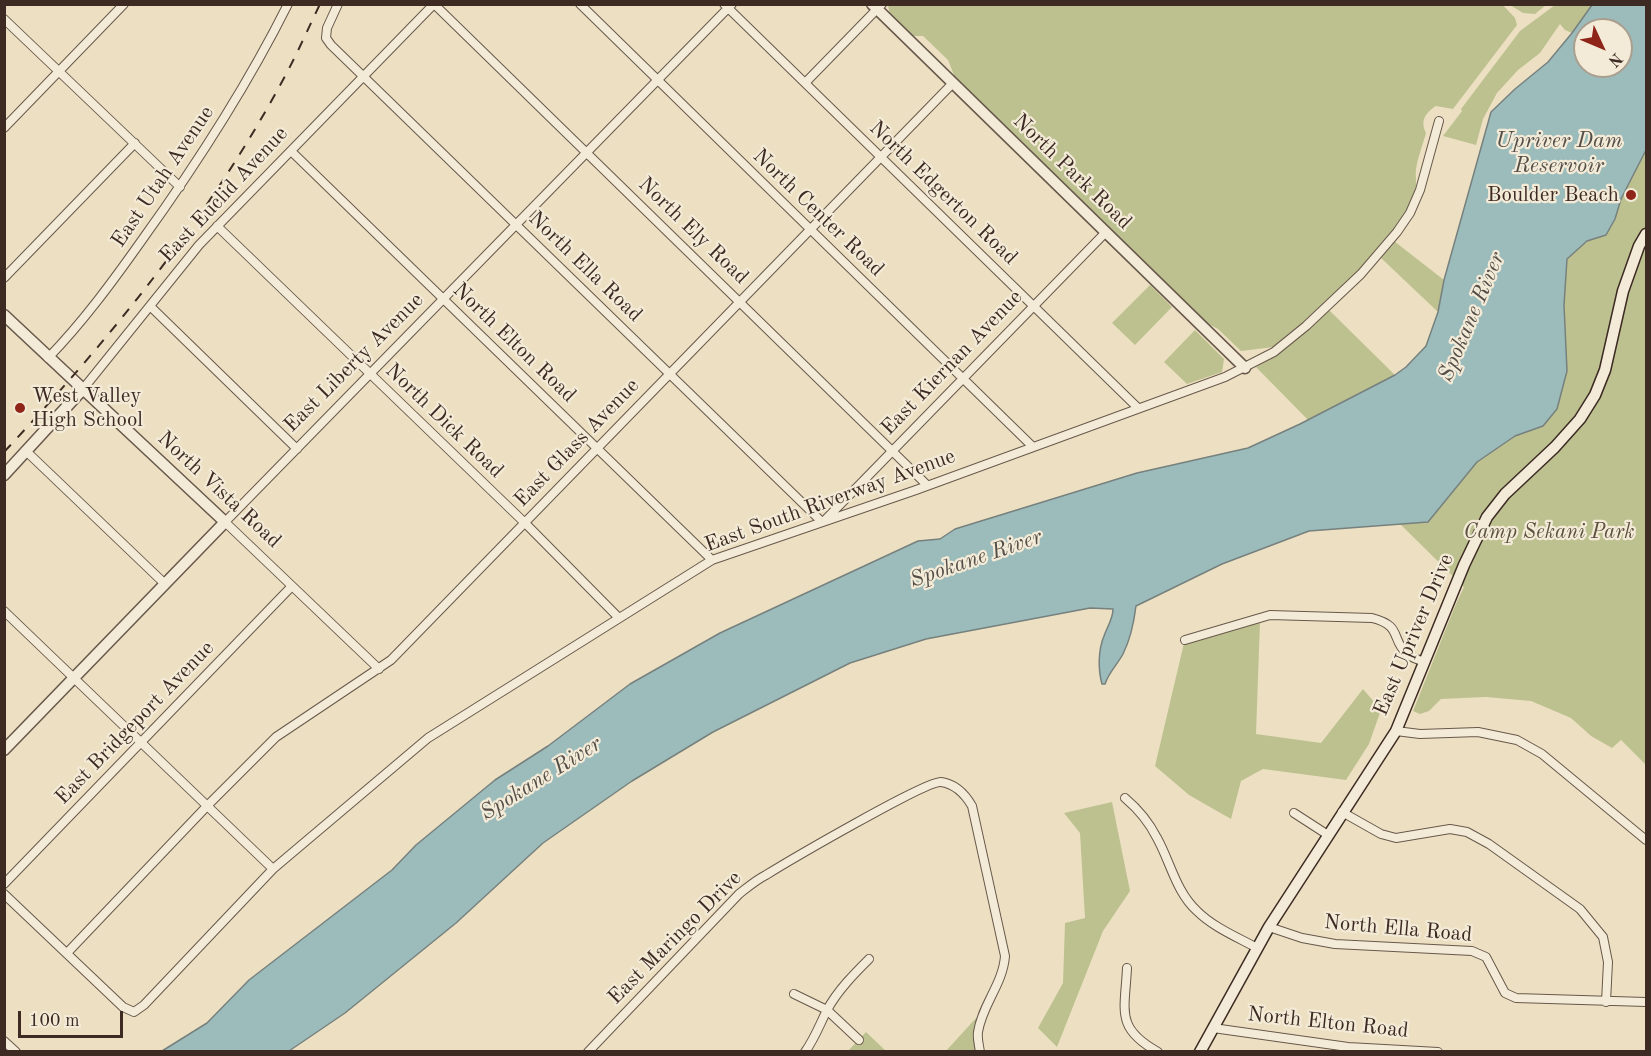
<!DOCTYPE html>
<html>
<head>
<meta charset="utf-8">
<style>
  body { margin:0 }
  #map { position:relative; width:1651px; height:1056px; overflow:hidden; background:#ede0c2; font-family:"Old Standard TT",serif }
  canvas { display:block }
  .frame { position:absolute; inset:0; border:6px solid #3c2a23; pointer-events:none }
  .north { position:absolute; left:1573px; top:18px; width:60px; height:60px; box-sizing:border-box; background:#f3ebd7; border:2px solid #aa9e8f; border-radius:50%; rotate:134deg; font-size:16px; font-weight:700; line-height:24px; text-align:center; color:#3c2a23 }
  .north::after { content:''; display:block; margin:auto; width:21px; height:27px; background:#8f2418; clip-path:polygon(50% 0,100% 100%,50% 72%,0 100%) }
  .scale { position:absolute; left:18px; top:1011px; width:105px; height:27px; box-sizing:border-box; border:3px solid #3c2a23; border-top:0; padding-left:8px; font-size:18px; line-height:21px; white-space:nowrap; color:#3c2a23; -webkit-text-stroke:4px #f3ebd7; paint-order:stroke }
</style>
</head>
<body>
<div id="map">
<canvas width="1651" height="1056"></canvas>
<div class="frame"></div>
<div class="north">N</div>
<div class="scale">100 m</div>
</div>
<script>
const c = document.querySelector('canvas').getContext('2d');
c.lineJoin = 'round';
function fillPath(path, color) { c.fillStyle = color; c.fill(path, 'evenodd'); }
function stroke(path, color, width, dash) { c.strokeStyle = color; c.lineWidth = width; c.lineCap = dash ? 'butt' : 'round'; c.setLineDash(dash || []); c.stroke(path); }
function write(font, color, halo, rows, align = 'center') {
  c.font = font + ' "Old Standard TT",serif'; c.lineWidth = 4.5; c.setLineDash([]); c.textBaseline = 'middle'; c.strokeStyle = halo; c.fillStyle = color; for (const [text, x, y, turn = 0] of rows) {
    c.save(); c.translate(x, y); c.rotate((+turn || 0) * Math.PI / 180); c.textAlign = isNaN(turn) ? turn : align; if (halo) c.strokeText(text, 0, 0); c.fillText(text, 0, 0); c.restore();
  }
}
fillPath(new Path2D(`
  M1502,4L1515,18L1517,25L1453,109L1436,106C1425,113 1420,121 1426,133C1423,144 1418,157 1416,169C1415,178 1418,186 1414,196C1396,246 1325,305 1285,339L1274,347L1241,351L1218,329L1201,320L956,80L948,60L923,36H913L890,16L888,5Z
  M1510,5H1546L1535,14L1523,13Z
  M1555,5H1592L1572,33L1565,30L1560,24L1540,53L1518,70L1497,93L1483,119L1476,145L1443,136L1462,111L1461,109L1520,31Z
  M1646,150V765L1621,740L1612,748L1591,736L1571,718L1531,701L1486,697L1441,699L1429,711L1420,714L1413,711L1455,606L1464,587L1400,524L1428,522L1477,462L1515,436L1543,426L1564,305L1567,258L1615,219L1621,199Z
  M1394,241L1444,280L1438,312L1381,258Z
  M1150,285L1172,307L1135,345L1112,323Z
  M1329,310L1395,375L1308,420L1256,367L1278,354Z
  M1195,330L1224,359L1222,372L1187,384L1164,362Z
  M1260,622L1256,734L1321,743L1363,689L1381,710L1369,744L1346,780L1263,769L1241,781L1231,819L1189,795L1155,766L1184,643Z
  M1112,802L1130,891L1103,931L1057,1047L1038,1028L1063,983L1065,923L1085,918L1080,833L1064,813Z
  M977,1017L973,1036L977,1051L945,1052Z
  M866,1032L886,1051L847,1052Z`), '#bdc190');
const water = new Path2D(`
  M1592,5H1646V150L1621,199L1615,219L1606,235L1587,241L1567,259L1564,305L1567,371L1557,409L1543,426L1515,436L1477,462L1428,522L1309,531L1222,564L1136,606C1134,622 1130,640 1123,654C1117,665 1109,672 1105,684H1102C1098,670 1098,650 1104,636C1107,627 1113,619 1113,609L1090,608L926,639L850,663L713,732L632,781L543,843L456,923L345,1013L289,1051H162L207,1023L249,980L392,870L416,845L495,780L548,746L630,684L720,633L918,541L940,539L955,529L1137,473L1248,448L1300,424L1395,375L1406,367L1426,346L1438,312L1444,280L1491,112L1515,89L1548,62L1572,33ZM1585,30H1621V66H1585Z`);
fillPath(water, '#9cbbbb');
stroke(water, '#76817e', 1.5);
const minor = new Path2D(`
  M338,4L327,28L326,38L331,45L821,521
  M434,4L927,485
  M580,4L1032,446
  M724,4L1138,408
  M4,19L180,187
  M805,83L882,4
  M4,128L124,4
  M291,151L712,560
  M217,226L525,523L619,618
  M4,278L135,143
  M151,307L297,449
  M48,358C83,322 113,281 142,240C196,165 246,88 288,4
  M83,389L199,245L434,4
  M26,451L165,584
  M826,519L1106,232
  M4,611L273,869
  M1185,640L1270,615L1372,618C1403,626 1390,638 1407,654C1412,658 1419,660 1425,662
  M379,669L225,522L732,4
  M1396,731L1420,734L1478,732L1517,740L1542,754L1646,840
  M1125,798C1138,809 1149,822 1157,838C1170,861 1176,892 1197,911C1213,927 1237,937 1257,948
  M1342,812L1381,834L1396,838L1450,829L1467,832L1489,844L1580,909L1603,937L1608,962L1606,1002
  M1294,813L1328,835
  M4,884L292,586
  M4,894L123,1007L134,1012L144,1005L273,869L428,738L712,560L916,490L1225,377L1274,352L1306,326L1361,274L1397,232L1410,213L1420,190L1439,121
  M1269,927L1302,938L1335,944L1472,951L1486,957L1505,993L1516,998L1646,1002
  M67,953L208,805L276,737L391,660L953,83
  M1127,968C1125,1011 1115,1028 1158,1052
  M794,994L827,1010L859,1040
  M1213,1028L1348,1047L1438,1052
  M4,1041L16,1052
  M588,1052L739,894C748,887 756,880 766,875C787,862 927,780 941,782C956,784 965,794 972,806L1005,956C1003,984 982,1005 978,1032C977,1038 979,1045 980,1052
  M805,1052C815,1038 820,1024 827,1010C838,990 854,974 869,959`);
const tertiary = new Path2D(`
  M872,4L1245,368
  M4,315L225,522L4,750
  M4,475L83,389`);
const secondary = new Path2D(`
  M1200,1052L1269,927L1396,731L1464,565L1487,517L1505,494L1555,447L1580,419L1595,395L1605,370L1623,291L1639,246L1646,234`);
stroke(minor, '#68584b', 10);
stroke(tertiary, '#68584b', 13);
stroke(secondary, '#3c2a23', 13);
stroke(minor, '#f3ebd7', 8);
stroke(tertiary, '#f3ebd7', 10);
stroke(secondary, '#f3ebd7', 10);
stroke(new Path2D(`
  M4,452C111,338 210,216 284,78C297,54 308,29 320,4`), '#3c2a23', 2, [10, 10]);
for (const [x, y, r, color] of [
  [1631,195,6,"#8f2418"],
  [20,408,6,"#8f2418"]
]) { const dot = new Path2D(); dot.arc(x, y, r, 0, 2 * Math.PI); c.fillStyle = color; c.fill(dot); stroke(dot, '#f3ebd7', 2); }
write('21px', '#3c2a23', '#f3ebd7', [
  ["North Park Road",1072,172,44],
  ["East Utah Avenue",163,177,-56],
  ["North Edgerton Road",943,193,44],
  ["East Euclid Avenue",224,195,-47],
  ["North Center Road",818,213,44],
  ["North Ely Road",693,231,44],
  ["North Ella Road",585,267,44],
  ["North Elton Road",514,343,44],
  ["East Liberty Avenue",354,363,-45],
  ["East Kiernan Avenue",952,363,-46],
  ["North Dick Road",444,421,44],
  ["East Glass Avenue",577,443,-46],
  ["North Vista Road",219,490,43],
  ["East South Riverway Avenue",830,501,-20],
  ["East Upriver Drive",1414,635,-67],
  ["East Bridgeport Avenue",135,723,-46],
  ["North Ella Road",1398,929,5],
  ["East Maringo Drive",675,938,-45],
  ["North Elton Road",1328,1023,6]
]);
write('21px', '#3c2a23', '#f3ebd7', [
  ["Boulder Beach",1619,195],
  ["West Valley",32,396,"left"],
  ["High School",32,420,"left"]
], 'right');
write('italic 21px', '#5c503e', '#f3ebd7', [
  ["Camp Sekani Park",1549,532]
]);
write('italic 22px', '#544e49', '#f3ebd7', [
  ["Upriver Dam",1559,141],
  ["Reservoir",1559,166],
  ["Spokane River",1472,317,-67],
  ["Spokane River",976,559,-19],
  ["Spokane River",541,779,-32]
]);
</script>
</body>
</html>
